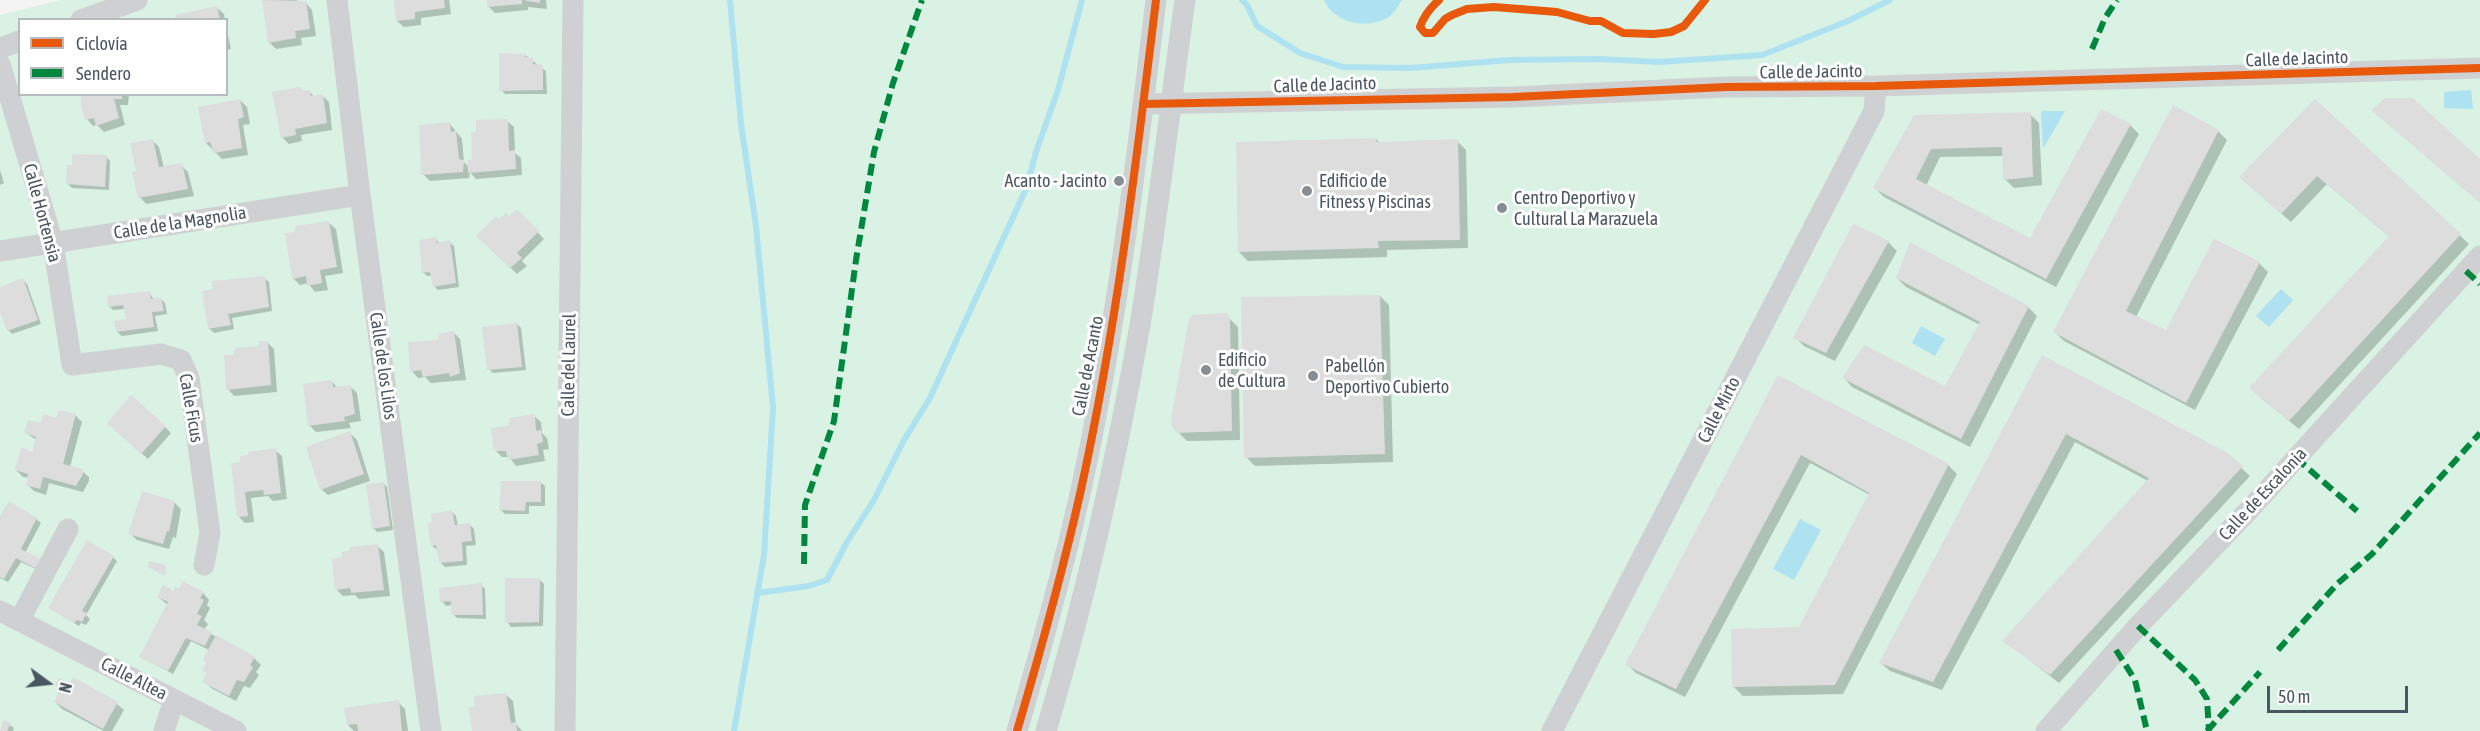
<!DOCTYPE html>
<html>
<head>
<meta charset="utf-8">
<style>
  body { margin:0 }
  #map { position:relative; width:2480px; height:731px; overflow:hidden; background:#f4f4f4; font-family:"Asap Condensed",sans-serif }
  canvas { display:block }
  .legend { position:absolute; left:18px; top:18px; width:210px; height:78px; box-sizing:border-box; background:#fff; border:2px solid #b7bbc0; margin:0; padding:8px 10px; list-style:none; font-size:18px; color:#4a5661 }
  .legend li { display:flex; align-items:center; gap:12px; height:30px }
  .legend b { width:30px; border:2px solid #b7bbc0 }
  .north { position:absolute; left:18px; top:653px; width:60px; height:60px; -webkit-text-stroke:4px #fff; paint-order:stroke; rotate:105deg; font-size:16px; font-weight:700; line-height:24px; text-align:center; color:#4a5661 }
  .north::after { content:''; display:block; margin:auto; width:21px; height:27px; background:#4a5661; clip-path:polygon(50% 0,100% 100%,50% 72%,0 100%) }
  .scale { position:absolute; left:2267px; top:686px; width:141px; height:27px; box-sizing:border-box; border:3px solid #4a5661; border-top:0; padding-left:8px; font-size:18px; line-height:21px; white-space:nowrap; color:#4a5661; -webkit-text-stroke:4px #fff; paint-order:stroke }
</style>
</head>
<body>
<div id="map">
<canvas width="2480" height="731"></canvas>
<ul class="legend">
<li><b style="height:8px;background:#e8590c"></b>Ciclovía</li>
<li><b style="height:8px;background:#00873e"></b>Sendero</li>
</ul>
<div class="north">N</div>
<div class="scale">50 m</div>
</div>
<script>
const c = document.querySelector('canvas').getContext('2d');
c.lineJoin = 'round';
function fillPath(path, color) { c.fillStyle = color; c.fill(path, 'evenodd'); }
function stroke(path, color, width, dash) { c.strokeStyle = color; c.lineWidth = width; c.lineCap = dash ? 'butt' : 'round'; c.setLineDash(dash || []); c.stroke(path); }
function write(font, color, halo, rows, align = 'center') {
  c.font = font + ' "Asap Condensed",sans-serif'; c.lineWidth = 6; c.setLineDash([]); c.textBaseline = 'middle'; c.strokeStyle = halo; c.fillStyle = color; for (const [text, x, y, turn = 0] of rows) {
    c.save(); c.translate(x, y); c.rotate((+turn || 0) * Math.PI / 180); c.textAlign = isNaN(turn) ? turn : align; if (halo) c.strokeText(text, 0, 0); c.fillText(text, 0, 0); c.restore();
  }
}
fillPath(new Path2D(`
  M61,0H2480V731H0V15ZM20,20H226V94H20Z`), '#d9f2e3');
fillPath(new Path2D(`
  M1324,0H1402C1398,6 1393,15 1387,18C1365,30 1333,22 1324,0Z
  M2471,90L2473,109L2444,108V92Z
  M2041,111H2065L2043,149Z
  M2281,289L2293,300L2269,327L2256,316Z
  M1921,326L1945,339L1935,356L1912,343Z
  M1800,519L1821,530L1794,580L1773,569Z`), '#aee2f0');
fillPath(new Path2D(`
  M264,0H297L300,3H306L312,10L316,36L301,38L302,45L276,49L269,42Z
  M396,0H449L451,14L421,18V25L404,27L397,21Z
  M489,0H546L547,9L528,7V10L495,13L488,6Z
  M217,8L224,14L225,20H177Z
  M226,27L231,49L226,50Z
  M525,55L546,71L547,94H505L501,90Z
  M300,89L303,92L309,91L314,97L322,95L329,102L332,130L301,135L302,141L289,144L282,137Z
  M74,94H129L128,105H120L125,125L104,132L97,125L93,126L87,119L83,97Z
  M240,100L247,107L250,124L243,125L248,155L222,159L206,143Z
  M2315,101L2469,244L2299,429L2260,397L2390,237L2327,184L2291,222L2250,186Z
  M2102,111L2130,125L2139,134L2056,287L1884,197L1875,188L1915,117L2030,114L2039,123L2042,185L2014,188L2005,179L2004,156L1940,157L1926,186L2031,240Z
  M507,121L514,127L515,153L521,158L522,175L476,179L470,172L469,178L430,181L423,174L450,124L462,139L464,162L469,167Z
  M2218,131L2227,140L2136,317L2167,332L2259,263L2268,272L2195,410L2064,341L2055,332Z
  M1376,139L1380,143L1457,141L1466,150L1468,248L1387,250V257L1248,261L1239,252Z
  M152,140L159,147L164,168L181,165L188,172L194,196L146,204L140,197L138,172Z
  M106,157L110,161L109,190L72,188L67,183Z
  M0,170L4,183L0,185Z
  M517,211L544,239L522,261L527,266L517,274L478,236L499,221L509,219Z
  M329,223L336,229L343,273L325,276L328,290L315,292L308,283L300,285L293,278Z
  M436,239L440,244L449,242L454,246L459,287L438,290L434,286L432,276H427L423,272Z
  M1888,242L1897,251L1835,361L1804,346L1795,337Z
  M264,278L269,282L272,311L232,318L234,329L214,333L210,329L204,292Z
  M1897,278L2028,307L2037,316L1970,447L1852,387L1844,378L1946,388L1980,325L1906,287Z
  M23,280L27,284L41,324L12,334L8,330L0,307V288Z
  M149,292L154,300L161,299L165,303L167,314L155,316L158,331L122,336L117,332L128,321L125,309L113,310L109,306Z
  M1380,296L1389,305L1393,462L1255,466L1246,457Z
  M1226,315L1238,327L1240,440L1187,441L1173,427Z
  M517,324L521,328L526,370L493,373L489,369Z
  M454,333L460,339L466,380L431,383L425,377L418,378L412,371L440,341Z
  M268,343L274,349L277,392L234,396L228,389L235,356L260,348Z
  M2043,357L2225,453L2250,476L2059,683L2005,641L2148,481L2075,442L1942,690L1890,671L1881,663Z
  M1779,377L1948,465L1957,474L1843,694L1743,696L1734,687L1800,629L1870,495L1810,463L1685,697L1636,673L1627,664Z
  M332,382L338,388L350,386L357,393L361,421L349,423L351,428L316,432L310,426Z
  M75,415L82,422L70,467L82,471L89,477V481L83,492L49,483L46,495L34,491L27,484L29,478L23,477L16,470L33,454L37,440L26,433L42,425Z
  M534,416L541,422L542,433L547,438L549,449L543,450L545,461L516,466L509,457H502L495,450L511,427Z
  M165,427L171,433L148,459L115,429Z
  M350,433L357,440L370,481L328,495L321,489Z
  M275,450L282,456L287,499L273,501L268,496L251,498L254,522L245,523L239,517L242,463Z
  M540,482L545,486V506H529V514H505L501,510Z
  M383,483L387,487L393,530L377,532L373,528Z
  M174,502L181,509L176,538L173,537L169,549L137,540L130,533Z
  M452,512L456,516L458,526L470,525L474,529L476,545L466,546L467,565L445,567L441,563L438,550L433,547L430,524Z
  M0,519H36L41,523L25,553L40,561V571L21,562L8,582L0,578Z
  M377,546L384,552L390,596L359,599L355,595L343,596L337,590Z
  M113,557L117,561L86,615L90,619L86,625L81,623L79,626L50,608Z
  M540,580L544,584L543,626L511,627L507,622Z
  M481,585L485,589L486,619L457,618L453,614V605L446,606L442,601Z
  M175,593H203L209,600L207,605L210,608L204,620L208,624L204,630L254,658L261,665L256,672L259,675L250,688L244,686L236,701L211,688L204,681L208,674L209,650L191,641L173,674L141,657L168,605L158,597Z
  M69,686L117,704L124,710L112,731H104L62,709L55,702Z
  M506,695L513,701L516,724L522,731H473Z
  M398,702L405,709L408,731H354L348,725Z
  M4,721L14,728L13,731H0Z`), '#0003');
stroke(new Path2D(`
  M730,0L741,124L756,226L773,408L764,555L734,731
  M1242,0L1247,5L1257,26L1300,53L1343,67L1410,68L1510,60L1599,59L1660,62L1762,55L1848,21L1890,0
  M757,593L809,586L827,580L847,542L874,500L904,440L930,398L1026,189L1036,152L1058,90L1082,0`), '#aee2f0', 6);
fillPath(new Path2D(`
  M262,0L306,1L310,29L295,31L296,38L268,43Z
  M394,0H444L445,8L415,12V19L396,21Z
  M487,0H522V4L487,7Z
  M526,0H540V3L526,1Z
  M217,6L220,20H176L175,15Z
  M499,53L526,54L525,57L533,58V64L543,65V90L499,91Z
  M300,87L301,91L309,90L311,96L323,94L327,123L295,129L296,135L281,138L272,92Z
  M81,94H122V99H114L119,118L96,126L94,118L85,120L81,107Z
  M2385,98H2413L2480,159V203L2371,110Z
  M240,99L244,117L238,119L242,148L214,153L210,142L205,143L198,107Z
  M2315,99L2461,234L2289,421L2249,388L2389,236L2317,176L2281,214L2239,177Z
  M2173,105L2219,130L2126,311L2166,330L2214,239L2260,262L2186,403L2053,332Z
  M2101,109L2131,124L2046,279L1873,188L1914,115L2031,112L2033,177L2003,180L2002,147L1931,149L1916,179L2030,238Z
  M508,119L509,151L515,150L516,169L468,173L467,160H472L471,133L476,131V120Z
  M450,122L451,132L456,131L459,159L464,160L463,172L421,175L419,125Z
  M1377,138L1376,142L1458,139L1460,240L1378,241L1379,248L1238,252L1236,142Z
  M153,139L159,167L182,163L188,189L138,198L132,172L136,171L130,143Z
  M72,154L107,155L105,187L66,184L67,165H72Z
  M517,209L539,231L517,253L522,258L510,268L476,236L496,216L499,219L506,213L509,216Z
  M329,221L337,267L320,270L322,283L307,286L306,276L292,279L285,233L295,232V226Z
  M1853,224L1889,241L1826,353L1793,338Z
  M436,237L437,243L450,240L456,283L433,287L430,272L422,273L419,240Z
  M1910,242L2029,306L1961,439L1842,378L1864,345L1945,386L1980,322L1896,278Z
  M265,276L269,307L228,314L231,325L208,329L202,291L213,289L211,281Z
  M23,278L38,320L7,331L0,312V287Z
  M150,291L151,299L161,297L164,311L152,312L154,327L116,332L114,321L126,319L123,305L108,307L107,296Z
  M1380,295L1385,454L1244,458L1241,297Z
  M1227,313L1230,320L1232,431L1177,433L1172,427L1171,419L1189,319L1192,315Z
  M517,323L522,367L487,370L482,327Z
  M454,331L460,373L450,377L449,373L423,377L421,370L410,372L408,342L438,340V334Z
  M259,341H268L271,385L226,390L224,355H233L235,348L259,346Z
  M2042,355L2226,452L2243,466L2050,675L2002,641L2149,478L2066,434L1933,682L1879,663Z
  M1778,375L1949,464L1835,685L1732,687L1731,629L1799,627L1869,493L1801,455L1676,689L1625,665Z
  M332,380L333,387L351,385L355,414L344,417L345,421L308,426L303,384Z
  M131,395L166,426L141,454L107,423Z
  M59,410L76,414L63,464L83,469V474L76,486L43,477L40,489L26,485L28,474L15,470L21,447L32,452L36,437L24,433L28,420L41,423L43,414L56,418Z
  M535,414L536,431L541,430L543,442L537,444L539,455L508,460L506,451H494L491,428L509,426V418Z
  M350,431L364,474L320,490L306,447Z
  M276,448L281,493L264,495L263,490L245,492L248,516L237,517L231,463L240,462V456L248,455V452Z
  M501,481H541V502H526L525,511L499,510Z
  M384,482L390,526L372,529L366,484Z
  M142,491L175,501L169,532L167,531L163,544L128,534Z
  M9,501L37,518L21,549L41,559L35,568L16,558L4,579L0,577V516Z
  M452,510L455,525L470,523L472,541L462,542L463,561L439,563L436,545L431,547L428,523L432,522L431,514Z
  M87,540L114,556L82,611L87,613L82,622L77,620L74,623L48,608Z
  M378,544L384,590L351,593L350,588L335,590L332,559L342,557V552L350,550V547Z
  M149,561L166,565L165,576L148,567Z
  M505,578H540L539,622L505,623Z
  M183,581L204,592L200,598L204,600L197,614L202,616L197,625L212,632L205,646L186,638L168,671L139,657L168,602L157,597L163,585L174,591L175,586L179,589Z
  M482,583L483,615H451V601L440,602L439,588Z
  M216,635L255,657L250,665L253,667L244,682L237,680L229,696L202,682L207,673L202,670L206,662L203,659Z
  M73,677L118,702L103,729L54,702L60,689L55,685L59,678L69,684Z
  M506,693L511,723L516,722L517,731H472L469,708L475,706L474,696Z
  M399,700L402,731H358L357,724L347,725L344,708Z
  M3,719L11,723L7,731H0Z`), '#ddddde');
stroke(new Path2D(`
  M337,0L360,195L431,731
  M81,20L137,0
  M0,48L20,41
  M0,64L53,243L72,365L161,354L181,360L189,378L210,533L204,565
  M1143,104L1513,97L1726,87L1876,86L2480,68
  M0,251L360,195
  M0,611L236,731
  M19,621L68,529
  M164,731L174,700
  M565,731L573,0
  M1017,731C1040,653 1062,574 1080,494C1116,331 1136,165 1156,0
  M1046,731C1086,596 1117,458 1141,319C1158,214 1170,106 1185,0
  M1552,731L1874,111L1876,86
  M2046,731L2138,626L2249,510L2480,256`), '#ced0d2', 21);
stroke(new Path2D(`
  M2092,49L2105,18L2117,0
  M2466,271L2480,284
  M2296,458L2357,511
  M804,564L805,505L834,421L856,260L874,152L893,83L922,0
  M2138,626L2195,680L2207,699L2209,731
  M2116,650L2135,680L2147,731
  M2278,650L2338,583L2372,554L2480,433
  M2207,731L2260,672`), '#00873e', 6, [12, 6]);
stroke(new Path2D(`
  M1439,0C1430,8 1424,15 1420,27L1425,33H1433L1445,19L1452,15L1467,9L1494,7L1557,12L1590,21H1601L1623,33L1654,34L1671,32L1684,26L1705,0
  M1143,104L1513,97L1726,87L1876,86L2480,68
  M1017,731C1040,653 1062,574 1080,494C1116,331 1136,165 1156,0`), '#e8590c', 8);
for (const [x, y, r, color] of [
  [1119,181,6,"#868d94"],
  [1307,191,6,"#868d94"],
  [1502,208,6,"#868d94"],
  [1206,370,6,"#868d94"],
  [1313,376,6,"#868d94"]
]) { const dot = new Path2D(); dot.arc(x, y, r, 0, 2 * Math.PI); c.fillStyle = color; c.fill(dot); stroke(dot, '#fff', 2); }
write('18px', '#4a5661', '#fff', [
  ["Calle de Jacinto",2297,59,-2],
  ["Calle de Jacinto",1811,72,-1],
  ["Calle de Jacinto",1325,85,-2],
  ["Calle Hortensia",42,213,75],
  ["Calle de la Magnolia",180,223,-9],
  ["Calle del Laurel",569,365,-89],
  ["Calle de los Lilos",383,366,82],
  ["Calle de Acanto",1088,366,-79],
  ["Calle Ficus",191,408,80],
  ["Calle Mirto",1719,410,-63],
  ["Calle de Escalonia",2263,494,-47],
  ["Calle Altea",134,679,27]
]);
write('18px', '#4a5661', '#fff', [
  ["Acanto - Jacinto",1107,181,"right"],
  ["Edificio de",1319,181],
  ["Fitness y Piscinas",1319,202],
  ["Centro Deportivo y",1514,198],
  ["Cultural La Marazuela",1514,219],
  ["Edificio",1218,360],
  ["de Cultura",1218,381],
  ["Pabellón",1325,366],
  ["Deportivo Cubierto",1325,387]
], 'left');
</script>
</body>
</html>
